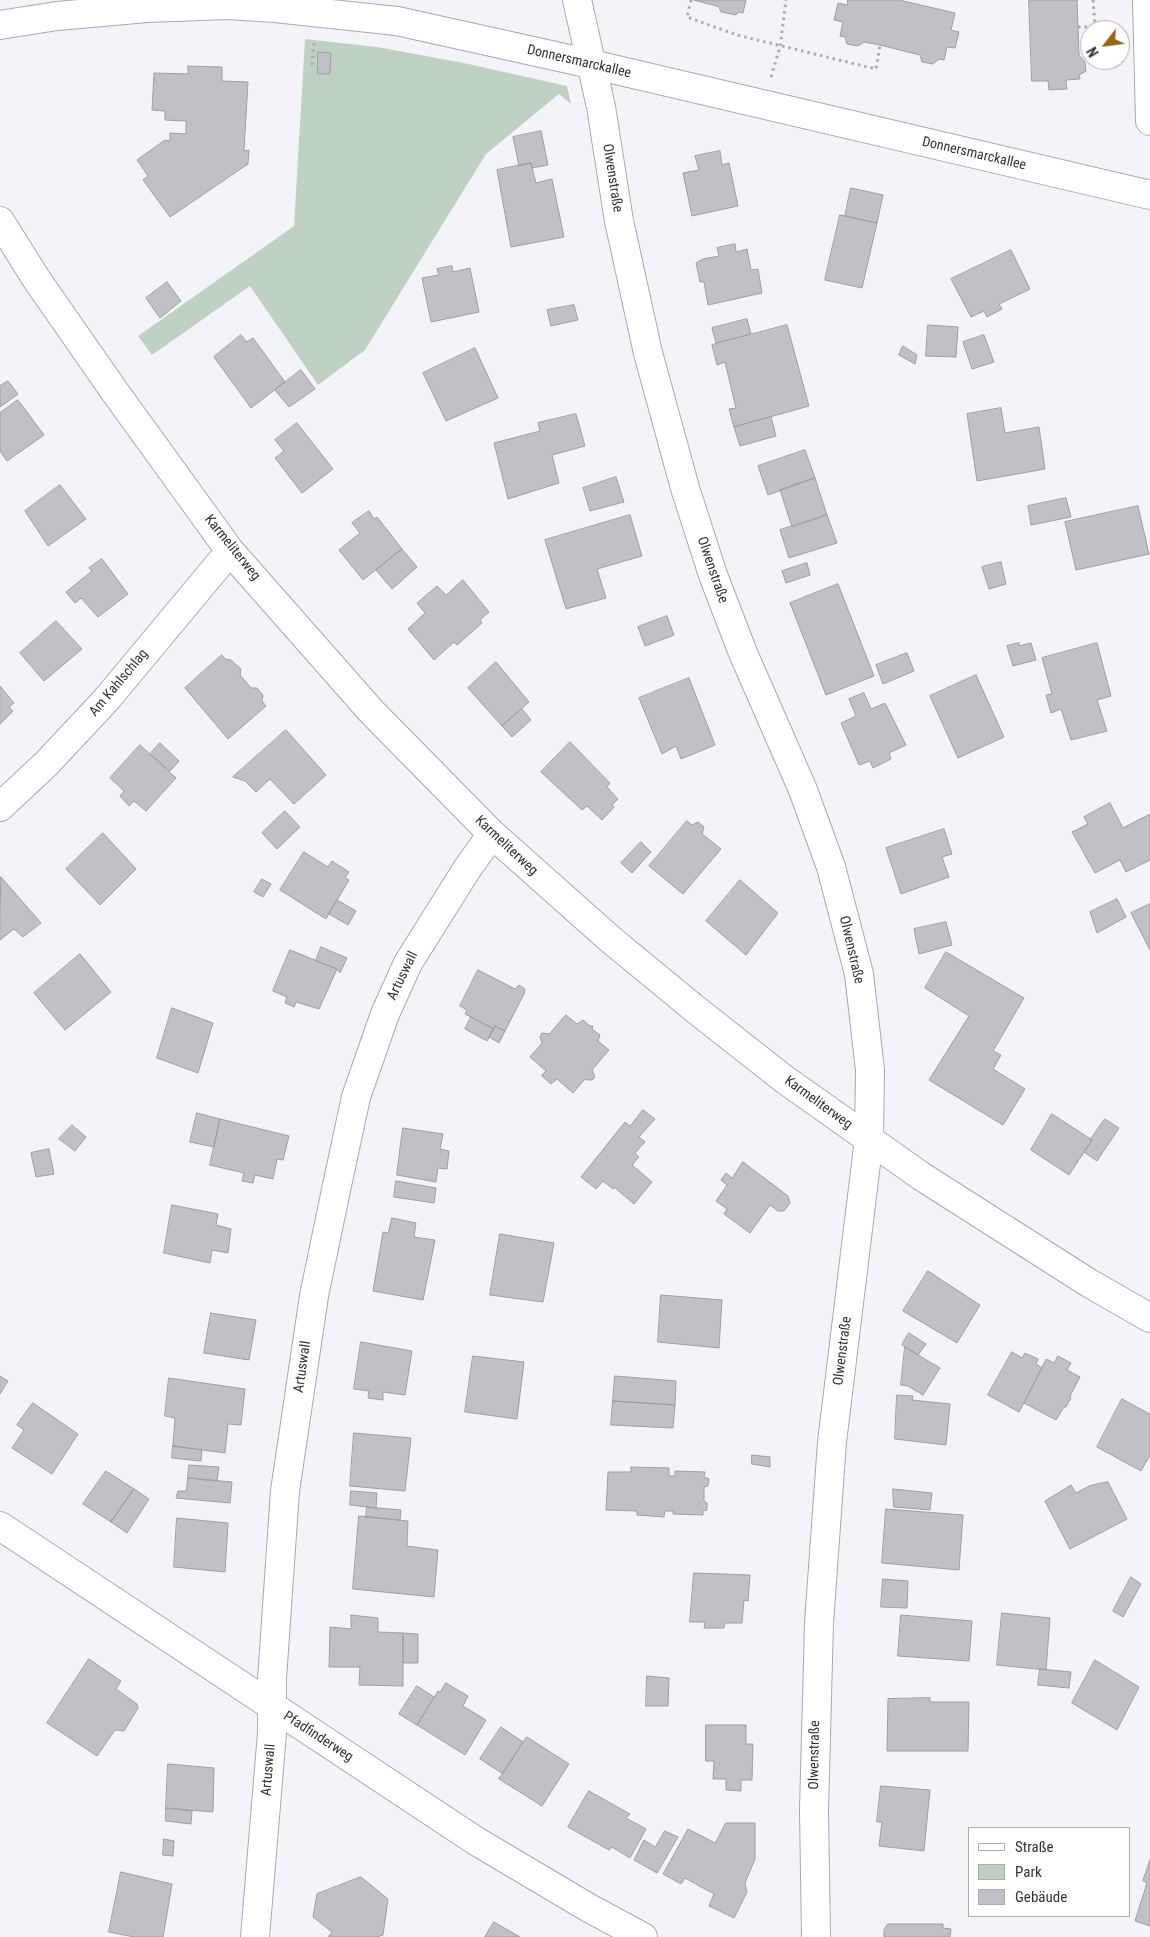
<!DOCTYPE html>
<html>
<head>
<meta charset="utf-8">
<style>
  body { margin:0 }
  #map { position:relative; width:1150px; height:1937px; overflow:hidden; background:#f3f4f9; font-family:"Roboto Condensed",sans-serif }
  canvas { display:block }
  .legend { position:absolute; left:968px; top:1827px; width:162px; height:90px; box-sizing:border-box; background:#fff; border:1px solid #adadae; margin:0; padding:6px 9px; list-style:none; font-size:15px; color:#333335 }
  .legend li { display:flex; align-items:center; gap:10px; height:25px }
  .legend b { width:25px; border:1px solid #adadae }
  .north { position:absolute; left:1080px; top:20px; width:50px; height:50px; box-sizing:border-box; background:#fff; border:1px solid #adadae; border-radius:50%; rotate:240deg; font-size:14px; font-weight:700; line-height:20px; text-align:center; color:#333335 }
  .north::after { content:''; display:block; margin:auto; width:18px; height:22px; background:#946614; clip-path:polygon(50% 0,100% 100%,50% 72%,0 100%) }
</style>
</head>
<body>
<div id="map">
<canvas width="1150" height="1937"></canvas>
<ul class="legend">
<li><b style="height:6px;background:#fff"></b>Straße</li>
<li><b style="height:14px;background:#bfd2c1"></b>Park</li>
<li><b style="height:14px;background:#c0c1c6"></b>Gebäude</li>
</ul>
<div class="north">N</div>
</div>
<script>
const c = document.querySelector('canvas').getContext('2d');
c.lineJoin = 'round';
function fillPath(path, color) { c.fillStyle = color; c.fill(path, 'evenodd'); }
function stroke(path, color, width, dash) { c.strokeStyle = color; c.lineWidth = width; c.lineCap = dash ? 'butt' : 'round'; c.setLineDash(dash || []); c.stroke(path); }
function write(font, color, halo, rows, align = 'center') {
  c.font = font + ' "Roboto Condensed",sans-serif'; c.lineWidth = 4; c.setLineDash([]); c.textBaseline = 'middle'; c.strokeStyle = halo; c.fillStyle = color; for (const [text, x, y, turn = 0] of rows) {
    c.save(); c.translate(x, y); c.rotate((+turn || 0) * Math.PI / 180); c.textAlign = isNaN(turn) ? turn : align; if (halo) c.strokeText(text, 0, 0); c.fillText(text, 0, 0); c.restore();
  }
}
fillPath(new Path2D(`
  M305,39L377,47L464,63L567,86L571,104L559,94L486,154L365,350L318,385L250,286L152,355L138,336L294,226Z`), '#bfd2c1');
const building = new Path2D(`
  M694,0H746L743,13L739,12L736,15L721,12L719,7Z
  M848,0H899L955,13L951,30L959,32L955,48L947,47L944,60L939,59L933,64L922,62L920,55L880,45L864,42L858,46L847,44L845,37L840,36L843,22L834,20L838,3L847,5Z
  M1029,0H1077L1079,55L1085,62L1086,71L1079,75L1080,79L1066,80L1067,89L1049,90L1048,81H1032Z
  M318,52L331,53L330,74H318Z
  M188,66L222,67V81L248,82L244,151L249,150L248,164L170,217L143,180L148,176L137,160L165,140L170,141V133L186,134V121L165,120V111L152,110L154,73L188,74Z
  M541,131L548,165L532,168L531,163L519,166L513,137Z
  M720,151L722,165L729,163L738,206L692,216L683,173L699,170L695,156Z
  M531,163L536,183L552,179L564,237L511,247L497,170Z
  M851,188L883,195L877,223L845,216Z
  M840,215L877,223L862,288L825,280Z
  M735,244L736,252L747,249L751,270L758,269L762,293L708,305L704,282H700L696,263L703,259L719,256L717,248Z
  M1011,250L1030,289L999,304L1002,309L987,317L984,311L971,317L951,279Z
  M452,266L453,272L470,268L479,312L431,322L422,278L439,275L437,269Z
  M167,282L181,301L160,318L146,298Z
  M574,305L578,320L551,326L547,310Z
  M747,319L751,334L716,343L712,328Z
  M787,325L809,406L734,427L729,409L736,408L725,362L717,365L712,345Z
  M928,325L958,327L956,357L926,356Z
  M241,335L247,342L253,338L285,382L251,408L214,357Z
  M984,335L994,362L972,369L963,342Z
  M903,346L917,355L915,364L899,355Z
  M475,348L498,398L446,421L423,373Z
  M301,370L315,389L289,407L275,390Z
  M8,381L18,394L0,407V386Z
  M18,400L44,435L7,461L0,451V413Z
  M1001,408L1005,433L1039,427L1045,469L977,481L967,414Z
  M576,414L585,446L552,455L559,483L508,499L494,443L540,431L538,423Z
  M771,417L776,436L740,446L734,427Z
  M297,423L333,469L302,493L275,458L284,451L275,440Z
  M805,450L815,478L768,495L758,466Z
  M616,477L624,502L590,511L583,488Z
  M815,478L827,515L792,527L780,490Z
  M60,485L86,519L48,546L25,511Z
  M1066,498L1071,517L1031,525L1028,506Z
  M1138,506L1149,554L1076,570L1065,522Z
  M369,511L374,519L377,517L402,549L363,580L339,550L360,533L352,523Z
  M630,515L642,556L597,569L606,598L566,609L545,540Z
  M827,515L837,543L789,558L780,530Z
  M402,549L417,567L392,589L376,570Z
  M102,559L128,594L98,617L81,598L75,603L66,592L92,571L89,568Z
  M1001,562L1006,584L989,589L982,567Z
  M807,563L810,575L786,583L782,571Z
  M463,580L489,612L480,620L482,623L457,645L454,642L434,660L408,629L425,613L417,603L437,586L446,595Z
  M838,584L874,676L826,695L790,603Z
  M667,616L674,635L645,646L638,627Z
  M56,621L82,649L44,681L20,653Z
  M1019,643V646L1031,643L1036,660L1013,666L1007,646Z
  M1097,643L1111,696L1097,700L1107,731L1071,740L1061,709L1051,713L1046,695L1052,694L1042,658Z
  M907,653L914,671L883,684L876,665Z
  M222,655L225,659L231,660L241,669L240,675L251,688H257L263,695L262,701L266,706L228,739L185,688Z
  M496,662L529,702L502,726L468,688Z
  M976,675L1004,737L958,758L930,696Z
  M689,678L715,745L681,759L676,746L662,754L639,698Z
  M0,686L14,703L9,707L13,711L0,724Z
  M864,693L871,709L885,703L906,745L889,753L891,759L873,768L870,761L859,765L841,723L856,716L849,699Z
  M522,709L531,720L512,737L502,726Z
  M286,730L326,775L294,804L270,779L256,792L245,781L233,777Z
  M570,742L610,783L607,787L618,799L612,805L614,807L602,820L587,806L582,810L541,772Z
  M160,743L179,761L170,771L150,754Z
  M140,745L176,778L146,811L134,801L129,806L120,796L124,791L110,778Z
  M1110,803L1123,828L1150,814V860L1126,872L1120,860L1095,873L1072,832L1088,824L1084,817Z
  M285,811L300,827L277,849L262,833Z
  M687,821L692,825L698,822L704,827L702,834L721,849L683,894L649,866Z
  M944,829L952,854L942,857L949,877L901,894L886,848Z
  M103,833L136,869L100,905L66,869Z
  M641,842L651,852L632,873L621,863Z
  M304,852L328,867L332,861L349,872L345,878L349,880L326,919L280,890Z
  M1,877L41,923L23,937L14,929L0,940Z
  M262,879L271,884L263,897L254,892Z
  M740,880L778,913L746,955L706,921Z
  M1117,899L1126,917L1097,933L1090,912Z
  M337,900L356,911L348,925L329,914Z
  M1150,904V950L1131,913Z
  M946,922L952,945L919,954L914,929Z
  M321,947L347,958L340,973L337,969L316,961Z
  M290,950L337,969L319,1009L296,1002L294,1007L285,1003L287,997L273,991Z
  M946,952L1024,998L993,1051L1001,1055L993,1069L1025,1089L1003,1125L929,1080L969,1016L925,988Z
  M80,954L111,992L65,1030L34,993Z
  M478,970L515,989L519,985L525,989L524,994L505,1031L495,1026L494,1029L465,1014L467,1010L460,1006Z
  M172,1008L213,1023L198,1073L157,1058Z
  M566,1015L577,1024L583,1020L590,1026H593L592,1029L600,1035L598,1041L609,1050L592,1070L595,1077L592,1080H587L585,1079L573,1093L557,1079L551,1084L543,1077L542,1075L546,1071L530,1057L542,1043L540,1037L542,1033L549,1034Z
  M471,1017L494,1029L487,1041L465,1029Z
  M495,1026L505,1031L499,1043L489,1037Z
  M643,1110L655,1119L639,1137L645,1142L635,1153L639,1157L632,1165L652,1182L634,1204L614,1187L613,1189L603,1181L596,1189L581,1177L625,1122L630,1126Z
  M197,1113L220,1119L214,1147L190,1142Z
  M1052,1114L1092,1140L1069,1175L1031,1150Z
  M220,1119L289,1136L283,1160L277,1159L273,1179L255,1175L253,1183L242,1181L244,1173L210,1165Z
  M1105,1119L1119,1128L1097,1161L1084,1152L1092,1140H1090Z
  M72,1125L86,1137L75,1151L59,1139Z
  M403,1128L443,1134L440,1149L449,1151L447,1169L438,1168L436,1182L397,1175Z
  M49,1149L54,1174L36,1177L31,1153Z
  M743,1162L788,1196L790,1203L784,1211H778L770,1205L750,1233L724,1214L727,1209L716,1201L727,1185L721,1180L726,1173L732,1178Z
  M396,1181L436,1188L434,1203L394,1197Z
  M172,1205L218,1214L216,1225L231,1229L228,1253L212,1250L210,1263L164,1253Z
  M392,1218L416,1223L414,1237L435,1240L423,1300L373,1291L383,1232L388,1233Z
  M500,1234L554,1243L543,1302L490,1295Z
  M928,1271L980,1305L957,1343L903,1311Z
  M661,1295L722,1300L719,1348L658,1342Z
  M211,1313L256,1320L249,1360L204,1353Z
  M909,1333L926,1344L918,1355L902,1345Z
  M361,1342L412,1351L405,1395L383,1392V1400L368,1398L369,1391L354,1389Z
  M905,1347L940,1368L923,1395L908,1386L901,1385Z
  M1012,1352L1022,1358L1025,1353L1038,1359L1036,1364L1042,1368L1019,1412L988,1395Z
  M473,1356L524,1362L517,1419L465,1412Z
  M1058,1356L1071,1363L1067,1370L1080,1377L1070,1396L1071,1398L1066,1407H1064L1056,1420L1024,1403L1046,1359L1054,1363Z
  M0,1376L8,1381L0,1394Z
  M615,1376L676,1381L675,1405L613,1401Z
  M169,1378L245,1389L241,1425L228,1424L225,1453L173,1446L175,1418L165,1416Z
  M897,1395L913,1396L912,1400L950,1404L946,1445L895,1439Z
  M1122,1399L1150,1414V1455L1141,1471L1097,1447Z
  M613,1401L675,1405L673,1428L611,1425Z
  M33,1403L78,1434L52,1474L12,1448L24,1430L17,1425Z
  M354,1433L411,1438L405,1491L350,1486Z
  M173,1446L202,1450L201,1461L172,1458Z
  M752,1455L770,1457V1467L752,1464Z
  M189,1465L219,1467L217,1481L188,1478Z
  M631,1467L669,1468V1476H675V1471L705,1472L704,1477L709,1479L708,1486L704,1487V1501L707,1503V1510L703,1511V1515L673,1514V1511H665L664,1517L637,1515V1511L606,1510L608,1472H631Z
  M106,1471L134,1489L111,1522L83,1504Z
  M188,1478L232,1482L230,1503L176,1498L178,1491H186Z
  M1108,1482L1127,1519L1070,1549L1045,1501L1071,1485L1076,1493L1089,1486Z
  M134,1489L149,1499L127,1533L111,1522Z
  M893,1489L932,1493L930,1510L894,1507Z
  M351,1491L377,1493L376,1508L350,1505Z
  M367,1507L401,1510L400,1520L366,1517Z
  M886,1509L963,1515L959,1570L882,1563Z
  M359,1516L408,1521L407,1546L438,1550L434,1597L353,1589Z
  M177,1518L228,1523L225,1572L174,1567Z
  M694,1573L750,1575L748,1601L744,1600L742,1623H725L724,1628H704L705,1622H690Z
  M1131,1577L1141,1584L1123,1617L1113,1611Z
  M883,1579L908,1581L907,1608L881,1607Z
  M1002,1613L1050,1618L1046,1670L997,1665Z
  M351,1615L378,1618V1632L403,1633V1686L359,1685L360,1667H329L330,1627L351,1629Z
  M901,1615L972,1621L969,1661L898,1656Z
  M403,1633L418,1634V1663H403Z
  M89,1659L121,1681L116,1689L137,1704L138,1708L124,1731L115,1730L97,1756L47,1723Z
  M1095,1660L1139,1687L1117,1730L1072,1703Z
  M1040,1669L1071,1672L1069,1688L1038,1685Z
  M647,1676L669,1678L668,1706H646Z
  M446,1683L468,1696L463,1706L486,1720L465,1755L417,1725L438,1691L440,1692Z
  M417,1686L434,1697L417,1725L399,1714Z
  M930,1698V1702H969L968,1751H887L888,1699Z
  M706,1725H746V1744H753L752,1780H741V1791L726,1790V1779H713L714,1761H706Z
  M501,1727L523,1742L503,1774L480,1759Z
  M527,1737L569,1764L542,1806L499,1779Z
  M168,1764L214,1768L213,1812L166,1808Z
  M881,1786L930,1790L924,1851L879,1846L882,1822H877Z
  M589,1791L630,1814L626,1818L646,1829L630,1858L612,1847L609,1850L568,1827Z
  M166,1808L192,1811L191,1824L166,1821Z
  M726,1823H755V1859L745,1883L747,1892L734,1918L709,1906L714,1894L685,1878L681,1884L663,1874L688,1829L715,1843Z
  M665,1831L678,1837L657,1873L634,1860L644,1840L655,1847Z
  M164,1839L174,1841L173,1856L163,1855Z
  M1150,1860V1926L1135,1921L1147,1883L1143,1881Z
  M121,1872L172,1884L163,1937H134L109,1932Z
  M361,1877L388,1899L383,1935L377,1937H328L332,1932L313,1917L317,1894Z
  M494,1922L520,1937H485Z
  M888,1924H943V1928L951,1929L950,1937H884V1930Z`);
fillPath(building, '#c0c1c6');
stroke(building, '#9e9fa4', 1);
const street = new Path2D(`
  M577,0L601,107L619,221L648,353L685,488L713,575L743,653L803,790L831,867L859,974L870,1070L869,1139L832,1442L819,1623L814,1810L816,1937
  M1147,0L1150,121
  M0,25L57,16L147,8L228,5L275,8L397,21L591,64L1150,195
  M0,221L37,280L115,392L230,551L371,711L492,834L610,939L695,1009L784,1079L921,1176L1089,1283L1150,1318
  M0,807L46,764L106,700L230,551
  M0,1526L476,1841L589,1908L643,1937
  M255,1937L272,1733V1679L285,1491L314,1296L336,1190L356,1097L385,1014L408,963L467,869L492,834`);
stroke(street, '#a8aaaf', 30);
stroke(new Path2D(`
  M691,0L687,17L737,35L876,69L880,45
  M1093,0L1095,26
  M1078,27L1117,26
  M314,43L312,64L318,65
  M771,77L780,47L786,0`), '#acacb0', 3, [2.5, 4]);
stroke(street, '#fff', 28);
write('14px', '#333335', '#fff', [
  ["Donnersmarckallee",579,62,13],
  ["Donnersmarckallee",974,154,13],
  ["Olwenstraße",612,178,81],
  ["Karmeliterweg",232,548,51],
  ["Olwenstraße",712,570,71],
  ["Am Kahlschlag",119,683,-50],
  ["Karmeliterweg",506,846,43],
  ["Olwenstraße",851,950,77],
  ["Artuswall",403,976,-64],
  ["Karmeliterweg",818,1103,36],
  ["Olwenstraße",843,1351,-83],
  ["Artuswall",303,1367,-82],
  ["Pfadfinderweg",318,1737,33],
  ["Olwenstraße",815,1755,-89],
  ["Artuswall",269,1770,-85]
]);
</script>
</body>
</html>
